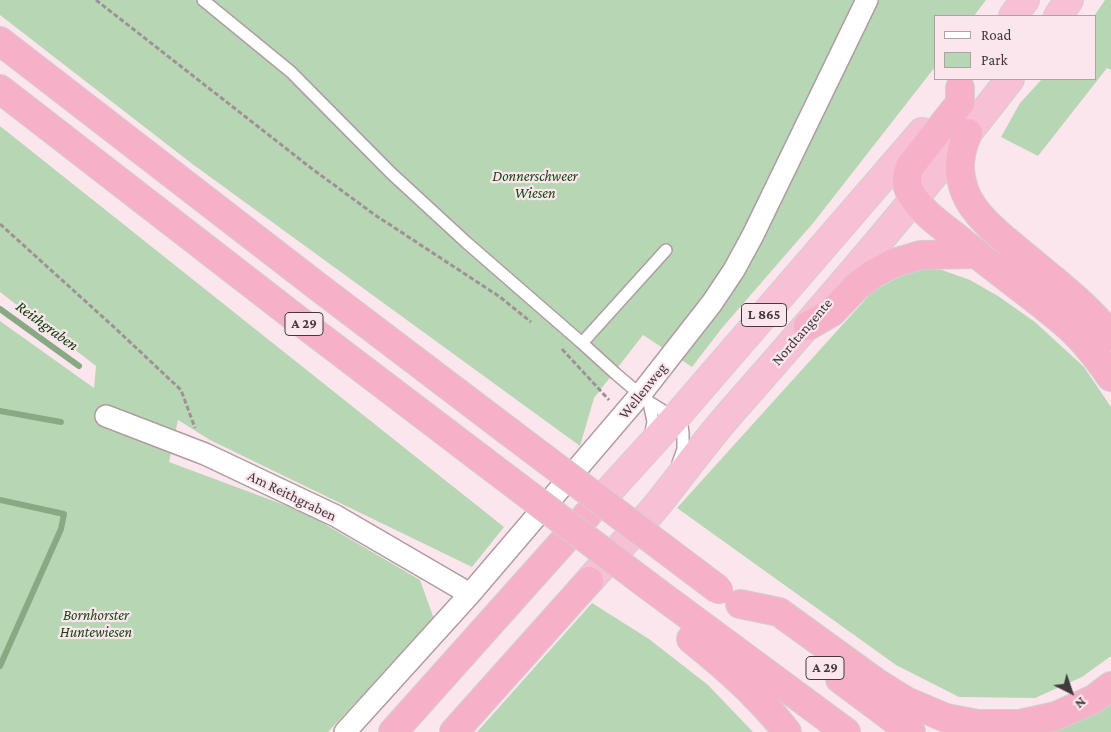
<!DOCTYPE html>
<html>
<head>
<meta charset="utf-8">
<style>
  body { margin:0 }
  #map { position:relative; width:1111px; height:732px; overflow:hidden; background:#fce6ed; font-family:"Crimson Pro",serif }
  canvas { display:block }
  .legend { position:absolute; left:934px; top:15px; width:162px; height:65px; box-sizing:border-box; background:#fce6ed; border:1px solid #b1a1a6; margin:0; padding:6px 9px; list-style:none; font-size:15px; color:#41393c }
  .legend li { display:flex; align-items:center; gap:10px; height:25px }
  .legend b { width:25px; border:1px solid #b1a1a6 }
  .north { position:absolute; left:1046px; top:667px; width:50px; height:50px; -webkit-text-stroke:4px #fce6ed; paint-order:stroke; rotate:139deg; font-size:14px; font-weight:700; line-height:20px; text-align:center; color:#41393c }
  .north::after { content:''; display:block; margin:auto; width:18px; height:22px; background:#41393c; clip-path:polygon(50% 0,100% 100%,50% 72%,0 100%) }
</style>
</head>
<body>
<div id="map">
<canvas width="1111" height="732"></canvas>
<ul class="legend">
<li><b style="height:6px;background:#fff"></b>Road</li>
<li><b style="height:14px;background:#b7d7b4"></b>Park</li>
</ul>
<div class="north">N</div>
</div>
<script>
const c = document.querySelector('canvas').getContext('2d');
c.lineJoin = 'round';
function fillPath(path, color) { c.fillStyle = color; c.fill(path, 'evenodd'); }
function stroke(path, color, width, dash) { c.strokeStyle = color; c.lineWidth = width; c.lineCap = dash ? 'butt' : 'round'; c.setLineDash(dash || []); c.stroke(path); }
function write(font, color, halo, rows, align = 'center') {
  c.font = font + ' "Crimson Pro",serif'; c.lineWidth = 4.5; c.setLineDash([]); c.textBaseline = 'middle'; c.strokeStyle = halo; c.fillStyle = color; for (const [text, x, y, turn = 0] of rows) {
    c.save(); c.translate(x, y); c.rotate((+turn || 0) * Math.PI / 180); c.textAlign = isNaN(turn) ? turn : align; if (halo) c.strokeText(text, 0, 0); c.fillText(text, 0, 0); c.restore();
  }
}
fillPath(new Path2D(`
  M0,0H986L974,16H935V67L814,222L722,328L692,367L643,335L594,398L580,446L191,163L0,15Z
  M1105,0H1111V70L1107,68L1038,156L1001,137L1020,103L1042,79H1095L1094,16Z
  M0,126L504,527L472,567L210,440L178,420L169,462L306,513L420,580L434,619L328,732H0V321L94,388L96,366L0,292Z
  M925,268L942,270L970,280L998,296L1035,322L1084,367L1111,407V656L1082,677L1035,698L959,697L896,665L677,508L873,291L903,275Z
  M592,603L649,639L708,685L753,732H477Z
  M1111,703V732H1042L1101,711Z`), '#b7d7b4');
stroke(new Path2D(`
  M0,309L79,366
  M0,411L61,422
  M0,500L64,514L61,529L0,666`), '#88aa83', 6);
const service = new Path2D(`
  M203,0L291,72L391,173L467,243L582,343L616,374L649,402L678,420L682,426L683,433V449L678,463
  M582,343L666,250
  M649,402L653,422L650,437`);
const minor = new Path2D(`
  M106,416L205,454L336,516L470,594
  M345,732L470,594L640,395L712,303L734,270L753,235L867,0`);
const trunk = new Path2D(`
  M1013,16L1025,0
  M1058,16L1069,0
  M587,515L676,417L922,132
  M589,581C616,551 645,522 669,490C690,463 710,436 733,410C828,302 922,193 1010,79`);
const motorway = new Path2D(`
  M0,41L317,286L508,431
  M960,88V103L911,165C906,175 905,184 911,194C922,213 944,227 961,241C996,271 1035,297 1069,327C1085,341 1099,360 1111,377
  M0,89L293,316L481,459
  M968,133C959,153 957,171 965,192C974,216 1002,237 1021,253C1052,279 1086,304 1111,336
  M808,326L832,312L857,286L873,274L894,263L921,255L976,254
  M650,587L846,732
  M740,604L779,612L877,683L906,701L946,718L978,724H1020L1056,716L1094,699L1111,686
  M691,639C727,668 758,695 787,732
  M840,679L911,732
  M393,732L587,515
  M454,732L589,581`);
stroke(service, '#b09ca2', 14);
stroke(minor, '#b09ca2', 24);
stroke(trunk, '#d1cfd0', 30);
stroke(motorway, '#d1cfd0', 30);
stroke(new Path2D(`
  M96,0L311,168L375,215L500,297L531,322
  M0,224L115,328L181,390L195,428
  M562,349L609,400`), '#a09196', 3, [5, 2.5]);
stroke(service, '#fff', 11);
stroke(minor, '#fff', 21);
stroke(trunk, '#f8c0d4', 28);
stroke(motorway, '#f6b1c9', 28);
const motorwayBridge = new Path2D(`
  M508,431L719,590
  M481,459L650,587`);
stroke(motorwayBridge, '#d1cfd0', 30, []);
stroke(motorwayBridge, '#f6b1c9', 28);
for (const [x, y, w] of [
  [764,315,45],
  [304,324,38],
  [825,668,38]
]) { const box = new Path2D(); box.roundRect(x - w / 2, y - 11.5, w, 23, 4); c.fillStyle = '#fce6ed'; c.fill(box); stroke(box, '#41393c', 1); }
write('bold 14px', '#41393c', null, [
  ["L 865",764,315],
  ["A 29",304,324],
  ["A 29",825,668]
]);
write('italic 15px', '#144710', '#fce6ed', [
  ["Donnerschweer",535,176],
  ["Wiesen",535,193],
  ["Bornhorster",96,615],
  ["Huntewiesen",96,632]
]);
write('15px', '#41393c', '#fce6ed', [
  ["Nordtangente",802,332,-49],
  ["Wellenweg",643,391,-51],
  ["Am Reithgraben",292,496,26]
]);
write('italic 16px', '#043b02', '#fce6ed', [
  ["Reithgraben",47,326,36]
]);
</script>
</body>
</html>
